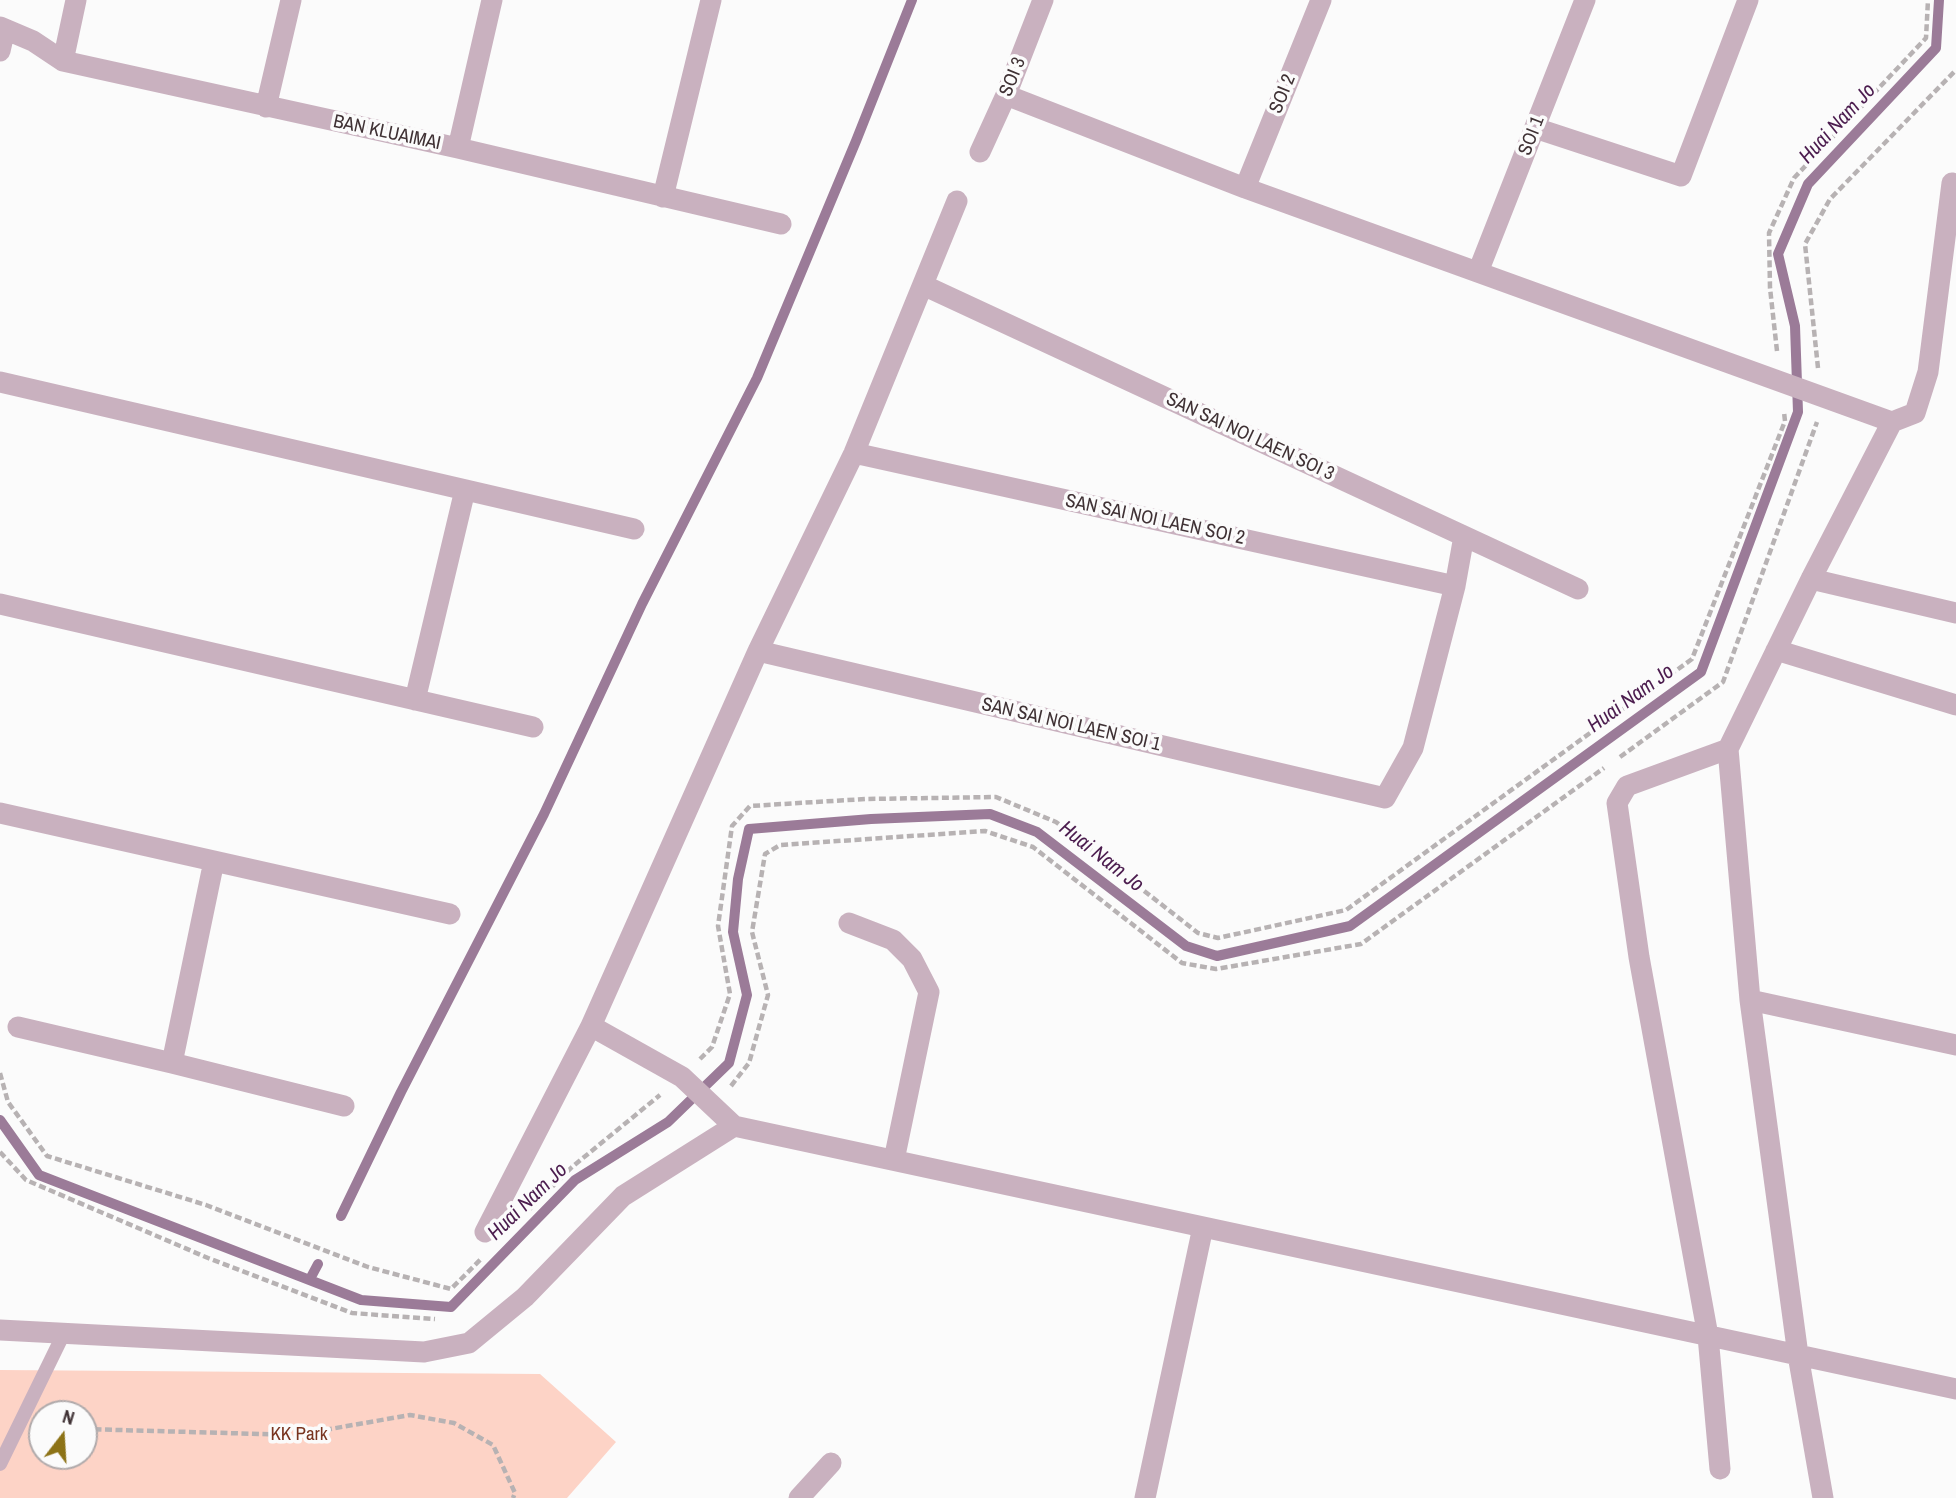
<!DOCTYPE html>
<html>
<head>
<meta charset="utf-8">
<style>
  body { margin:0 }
  #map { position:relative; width:1956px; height:1498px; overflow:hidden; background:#fbfbfb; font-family:"Archivo Narrow",sans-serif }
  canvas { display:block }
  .north { position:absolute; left:28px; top:1400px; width:70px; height:70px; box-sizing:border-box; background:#fbfbfb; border:2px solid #b0aaab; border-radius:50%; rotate:17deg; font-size:19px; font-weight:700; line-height:28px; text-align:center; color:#3f3134 }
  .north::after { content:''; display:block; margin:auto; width:24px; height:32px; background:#8d7317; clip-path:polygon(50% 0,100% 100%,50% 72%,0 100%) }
</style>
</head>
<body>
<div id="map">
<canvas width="1956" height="1498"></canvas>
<div class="north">N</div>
</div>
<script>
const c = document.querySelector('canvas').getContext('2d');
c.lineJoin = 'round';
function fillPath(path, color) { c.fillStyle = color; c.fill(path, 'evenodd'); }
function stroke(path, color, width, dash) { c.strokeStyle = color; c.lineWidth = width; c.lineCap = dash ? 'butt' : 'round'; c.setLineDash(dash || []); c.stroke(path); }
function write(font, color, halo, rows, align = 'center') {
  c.font = font + ' "Archivo Narrow",sans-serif'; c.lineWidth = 7; c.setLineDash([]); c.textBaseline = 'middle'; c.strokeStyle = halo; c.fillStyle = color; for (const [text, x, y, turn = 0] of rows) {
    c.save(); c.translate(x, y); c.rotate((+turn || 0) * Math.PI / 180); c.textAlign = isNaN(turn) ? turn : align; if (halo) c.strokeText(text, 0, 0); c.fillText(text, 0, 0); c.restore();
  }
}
fillPath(new Path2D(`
  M0,1370L540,1374L616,1442L567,1498H0ZM42,1414H84V1456H42Z`), '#fdd3c6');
stroke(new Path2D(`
  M0,1120L39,1175L361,1300L451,1307L575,1180L668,1122L729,1063L747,995L733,932L738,879L749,829L871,819L990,814L1037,832L1186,946L1217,956L1350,926L1701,672L1798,412L1795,326L1778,254L1808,184L1936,48L1939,0
  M341,1216L401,1092L544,814L642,604L757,378L856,141L912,0
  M310,1279L318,1264`), '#9b7b98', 10);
stroke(new Path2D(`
  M1777,351L1770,288L1769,233L1794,178L1926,38L1928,0
  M1818,368L1805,244L1830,199L1956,70
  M1620,757L1723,682L1817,422
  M700,1059L712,1047L730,994L718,926L732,826L750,806L865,799L996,797L1056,822L1198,933L1218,938L1346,910L1692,659L1785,421L1784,412
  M0,1073L8,1102L47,1156L206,1205L368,1267L451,1289L482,1258
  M731,1086L749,1063L768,995L752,932L765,854L780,845L985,831L1033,847L1182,963L1216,969L1361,944L1604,768
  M0,1152L26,1180L208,1258L352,1313L435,1319
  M530,1209L572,1167L660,1095
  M84,1429L296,1435L410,1415L454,1423L493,1445L515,1493L513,1498`), '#b7b2b3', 4.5, [7, 3.5]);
stroke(new Path2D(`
  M0,1464L64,1333`), '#c9b1bf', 14);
stroke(new Path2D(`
  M0,27L33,41L63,61L458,148L781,224
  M0,51L5,29
  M63,61L76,0
  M1006,95L1245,188L1892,422
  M266,107L291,0
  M1535,128L1681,176L1748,0
  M458,148L492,0
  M980,152L1006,95L1043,0
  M1245,188L1321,0
  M663,197L711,0
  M1478,272L1585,0
  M923,285L1578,589
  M0,382L634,529
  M854,453L1455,586
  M1811,579L1956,613
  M0,604L533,727
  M1776,650L1956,705
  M758,651L1385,798L1413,748L1455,586L1464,536
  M415,700L465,490
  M0,813L450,914
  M849,923L893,940L912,959L929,992L894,1160
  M1750,1000L1956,1045
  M591,1026L682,1077L734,1126
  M18,1027L172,1063L344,1106
  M172,1063L214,861
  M485,1232L591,1026L758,651L854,453L957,201
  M0,1330L424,1352L469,1343L525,1297L623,1196L734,1126L1956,1389
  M1720,1469L1708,1336L1639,957L1617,803L1627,786L1728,749
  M799,1498L831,1463
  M1145,1498L1203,1227
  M1823,1498L1798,1355L1750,1000L1728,749L1811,579L1892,422L1915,413L1928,372L1952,183L1956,184`), '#c9b1bf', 21);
write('19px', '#3f3134', '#fbfbfb', [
  ["SOI 3",1013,77,-68],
  ["SOI 2",1283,94,-68],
  ["BAN KLUAIMAI",387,133,12],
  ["SOI 1",1532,136,-69],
  ["SAN SAI NOI LAEN SOI 3",1250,437,25],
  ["SAN SAI NOI LAEN SOI 2",1155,520,12],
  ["SAN SAI NOI LAEN SOI 1",1071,725,13]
]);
write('19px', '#78341f', '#fbfbfb', [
  ["KK Park",299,1435]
]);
write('italic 21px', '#4b1c4e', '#fbfbfb', [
  ["Huai Nam Jo",1838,124,-47],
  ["Huai Nam Jo",1631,699,-36],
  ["Huai Nam Jo",1101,857,38],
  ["Huai Nam Jo",528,1202,-44]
]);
</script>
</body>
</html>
